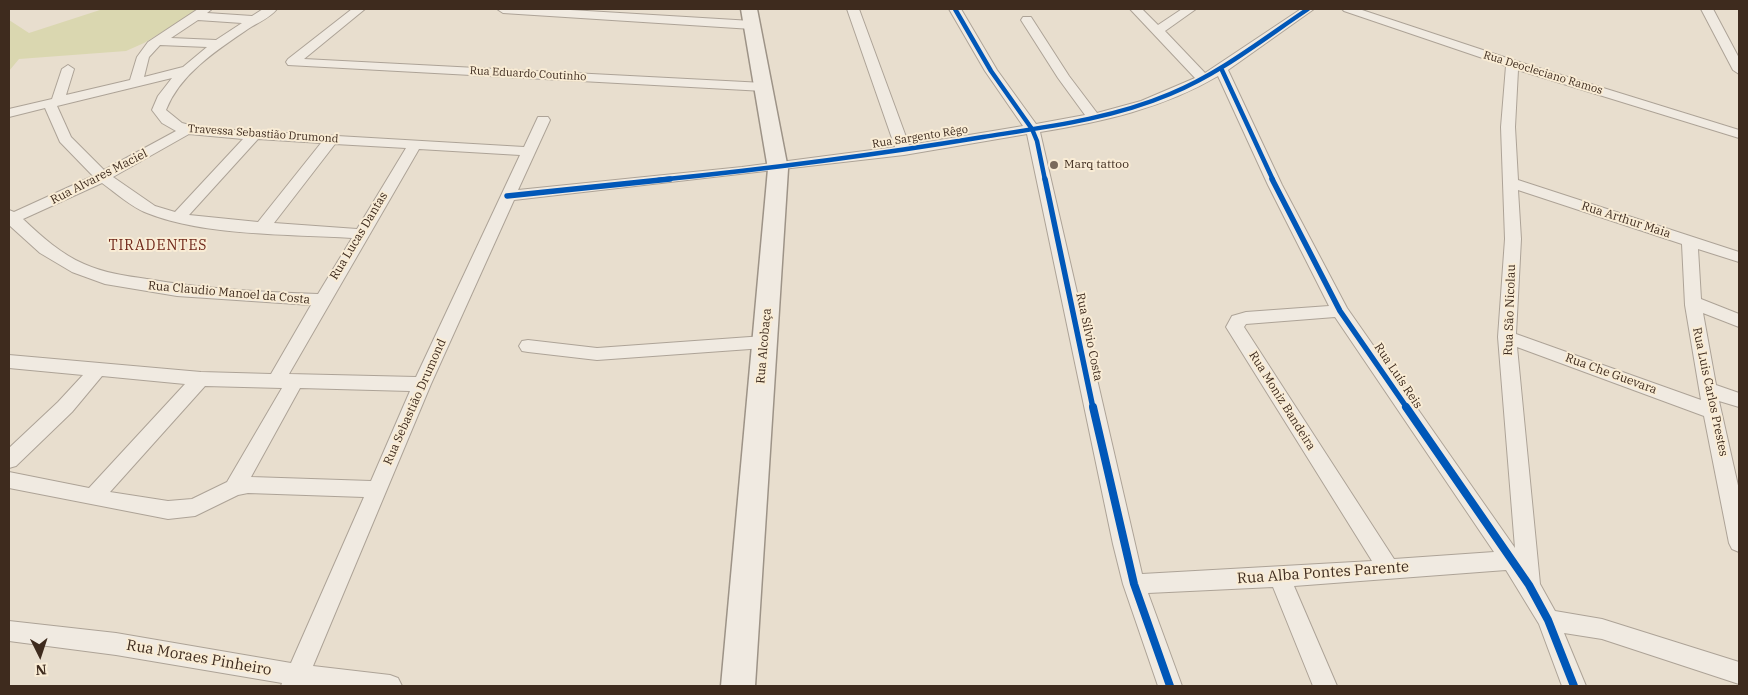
<!DOCTYPE html>
<html>
<head>
<meta charset="utf-8">
<style>
  body { margin:0 }
  #map { position:relative; width:1748px; height:695px; overflow:hidden; background:#e8dece; font-family:"IBM Plex Serif",serif }
  canvas { display:block }
  .frame { position:absolute; inset:0; border:10px solid #3e2b1e; pointer-events:none }
  .north { position:absolute; left:15px; top:630px; width:50px; height:50px; -webkit-text-stroke:4px #f9ecd5; paint-order:stroke; rotate:176deg; font-size:14px; font-weight:700; line-height:20px; text-align:center; color:#3e2b1e }
  .north::after { content:''; display:block; margin:auto; width:18px; height:22px; background:#3e2b1e; clip-path:polygon(50% 0,100% 100%,50% 72%,0 100%) }
</style>
</head>
<body>
<div id="map">
<canvas width="1748" height="695"></canvas>
<div class="frame"></div>
<div class="north">N</div>
</div>
<script>
const c = document.querySelector('canvas').getContext('2d');
c.lineJoin = 'round';
function fillPath(path, color) { c.fillStyle = color; c.fill(path, 'evenodd'); }
function stroke(path, color, width, dash) { c.strokeStyle = color; c.lineWidth = width; c.lineCap = dash ? 'butt' : 'round'; c.setLineDash(dash || []); c.stroke(path); }
function write(font, color, halo, rows, align = 'center') {
  c.font = font + ' "IBM Plex Serif",serif'; c.lineWidth = 4; c.setLineDash([]); c.textBaseline = 'middle'; c.strokeStyle = halo; c.fillStyle = color; for (const [text, x, y, turn = 0] of rows) {
    c.save(); c.translate(x, y); c.rotate((+turn || 0) * Math.PI / 180); c.textAlign = isNaN(turn) ? turn : align; if (halo) c.strokeText(text, 0, 0); c.fillText(text, 0, 0); c.restore();
  }
}
fillPath(new Path2D(`
  M103,9H200L144,43L126,51L19,59L9,71V20L29,33Z`), '#dad7b0');
const street = new Path2D(`
  M198,9H212L207,13L252,16L263,9H277C270,18 257,23 248,29C217,50 180,74 166,110L182,123L201,128L524,147L538,117H548L550,120L518,190L742,167L895,147L847,9H859L909,145L1023,126L985,71L949,9H961L997,70L1036,124L1085,115L1058,78L1021,20L1023,17H1031L1069,76L1097,113L1141,101L1195,78L1130,9H1142L1158,25L1182,9H1196L1165,31L1205,73L1301,9H1314L1228,70L1282,185L1347,308L1515,548L1498,337L1505,239L1501,127L1506,66L1344,11L1342,9H1359L1516,61L1739,130V138L1518,70L1515,127L1518,180L1739,252V262L1698,249L1701,299L1739,314V327L1703,313L1716,385L1739,393V407L1719,401L1739,490V552L1732,549L1729,543L1704,416L1517,347L1540,584L1555,611L1602,619L1739,662V684L1602,639L1564,633L1586,686H1562L1539,624L1506,570L1294,586L1337,686H1313L1273,587L1148,593L1182,686H1158L1123,584L1113,544L1027,134L904,155L514,200L431,384L313,666L390,675L398,678L402,686H281L282,683L116,655L9,641V621L116,633L291,663L364,497L248,493L238,495L195,516L168,519L9,488V472L89,488L185,384L102,376L72,412L16,466L9,468V448L58,402L83,375L9,368V355L201,372L271,374L311,305L177,296L105,284L72,272L40,253L9,225V210L14,212L93,176L60,142L45,108L9,117V109L52,99L62,69L68,65L74,69L66,95L130,80L137,57L148,42ZM198,20L242,23L216,40L171,38ZM160,45L207,47L183,67L144,77L149,57ZM1218,76L1268,185L1329,306L1246,312L1232,316L1226,327L1372,561L1142,574L1040,132C1102,122 1164,108 1218,76ZM172,78L158,96L152,110L162,123L176,131L104,170L71,137L57,106ZM189,134L243,139L175,212L155,206L113,177ZM258,139L321,143L258,222L189,215ZM335,144L406,148L357,229L274,223ZM419,149L520,155L416,377L289,374ZM102,183C116,193 131,207 147,213C204,236 289,234 352,238L318,294C261,292 204,289 147,279C126,276 104,273 84,264C61,254 42,237 23,219ZM1518,190L1682,244L1685,305L1701,400L1516,334L1521,239ZM1335,317L1494,552L1394,559L1244,327L1246,324ZM205,386L282,388L227,482L192,499L168,501L110,492ZM300,388L410,391L371,481L251,477Z
  M352,9H365L304,59L764,83L771,87L764,91L288,65L286,62L288,59Z
  M497,9H554L752,21L758,25L752,29L503,13Z
  M1701,9H1713L1739,58V74L1733,70Z
  M764,336L770,338L773,342L770,346L764,348L597,360L528,352L522,351L519,346L522,341L528,340L597,348Z`);
const secondary = new Path2D(`
  M741,9H757L788,169L755,686H721L768,169Z`);
stroke(street, '#ada397', 2);
stroke(secondary, '#9d9387', 3);
fillPath(street, '#f0eae1');
fillPath(secondary, '#f0eae1');
stroke(new Path2D(`
  M955,9L991,71L1032,129L1037,141L1045,180
  M1221,68L1273,180
  M658,180C767,169 875,155 983,137C1046,127 1111,119 1170,94C1221,73 1263,39 1308,9`), '#0057b8', 4.5);
stroke(new Path2D(`
  M1045,179L1093,408
  M1272,179L1340,311L1407,408
  M507,196L670,179`), '#0057b8', 5.5);
stroke(new Path2D(`
  M1093,407L1134,584L1170,686
  M1406,407L1529,585L1548,620L1574,686`), '#0057b8', 8);
for (const [x, y, r, color] of [
  [1054,165,5,"#7a6a5c"]
]) { const dot = new Path2D(); dot.arc(x, y, r, 0, 2 * Math.PI); c.fillStyle = color; c.fill(dot); stroke(dot, '#f9ecd5', 2); }
write('11px', '#3e2b1e', '#f9ecd5', [
  ["Rua Deocleciano Ramos",1543,73,17],
  ["Rua Eduardo Coutinho",528,74,3],
  ["Travessa Sebastião Drumond",263,134,4],
  ["Rua Sargento Rêgo",920,137,-9]
]);
write('12px', '#3e2b1e', '#f9ecd5', [
  ["Marq tattoo",1064,165]
], 'left');
write('12px', '#3e2b1e', '#f9ecd5', [
  ["Rua Alvares Maciel",99,177,-27],
  ["Rua Arthur Maia",1626,220,18],
  ["Rua Lucas Dantas",359,236,-59],
  ["Rua Claudio Manoel da Costa",229,293,5],
  ["Rua São Nicolau",1510,310,-88],
  ["Rua Sílvio Costa",1089,337,78],
  ["Rua Alcobaça",764,346,-85],
  ["Rua Che Guevara",1611,374,20],
  ["Rua Luís Reis",1398,376,56],
  ["Rua Luis Carlos Prestes",1710,392,78],
  ["Rua Moniz Bandeira",1282,401,58],
  ["Rua Sebastião Drumond",415,402,-66]
]);
c.letterSpacing = '1px';
write('14px', '#6f2619', '#f9ecd5', [
  ["TIRADENTES",158,246]
]);
c.letterSpacing = '0px';
write('15px', '#3e2b1e', '#f9ecd5', [
  ["Rua Alba Pontes Parente",1323,573,-4],
  ["Rua Moraes Pinheiro",199,658,10]
]);
</script>
</body>
</html>
